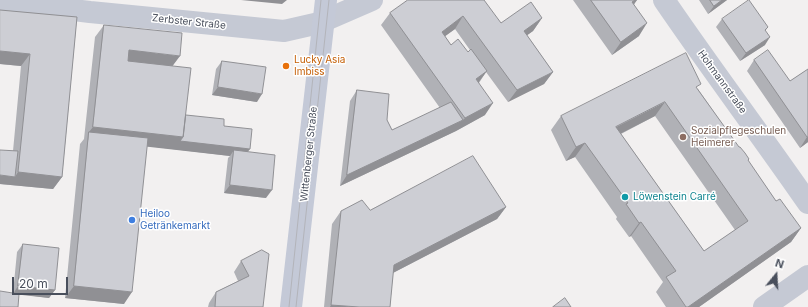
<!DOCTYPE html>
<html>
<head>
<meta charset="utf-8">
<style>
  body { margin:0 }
  #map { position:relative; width:808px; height:307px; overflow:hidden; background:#f2f0f0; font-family:Inter,sans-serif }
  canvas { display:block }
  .north { position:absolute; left:756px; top:255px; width:40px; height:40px; -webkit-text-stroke:3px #fff; paint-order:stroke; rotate:18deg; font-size:11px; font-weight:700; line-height:16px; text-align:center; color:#494f5c }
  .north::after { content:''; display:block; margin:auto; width:14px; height:18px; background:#494f5c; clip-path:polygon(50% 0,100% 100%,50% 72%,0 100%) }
  .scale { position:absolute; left:12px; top:277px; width:56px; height:18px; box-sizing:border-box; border:2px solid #494f5c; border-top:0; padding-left:5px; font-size:12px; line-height:14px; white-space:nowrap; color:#494f5c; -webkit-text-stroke:3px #fff; paint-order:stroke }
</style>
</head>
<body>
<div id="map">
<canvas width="808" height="307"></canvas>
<div class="north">N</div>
<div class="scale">20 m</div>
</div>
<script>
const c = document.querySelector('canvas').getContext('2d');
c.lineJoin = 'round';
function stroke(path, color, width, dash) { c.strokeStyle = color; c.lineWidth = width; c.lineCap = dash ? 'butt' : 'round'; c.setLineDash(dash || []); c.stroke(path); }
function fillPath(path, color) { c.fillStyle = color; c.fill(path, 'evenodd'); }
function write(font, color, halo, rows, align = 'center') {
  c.font = font + ' Inter,sans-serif'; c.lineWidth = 3; c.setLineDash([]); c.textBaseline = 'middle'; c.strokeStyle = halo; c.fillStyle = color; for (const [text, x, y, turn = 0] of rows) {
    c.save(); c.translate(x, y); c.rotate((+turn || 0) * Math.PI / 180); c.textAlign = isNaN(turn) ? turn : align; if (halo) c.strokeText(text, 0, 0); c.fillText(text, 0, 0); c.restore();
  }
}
stroke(new Path2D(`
  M664,0C711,69 761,135 808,203
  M0,1L90,12L284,31L319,23L372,0
  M764,307L808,276`), '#c5c9d4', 22);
stroke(new Path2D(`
  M291,307L326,0`), '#c4c9d7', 22);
stroke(new Path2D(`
  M289,307L321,0
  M296,307L329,0`), '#b3b4ba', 1);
fillPath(new Path2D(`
  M408,0L501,23L542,18L533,31L527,35L553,72L544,84L508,102L486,72L479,83L485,115L456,131L340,186L350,101L357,90L387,120L392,130L440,108L381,25L390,13ZM455,29L470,50L468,52L451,45L445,36Z
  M573,0H637L634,4L639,36L612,55Z
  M699,0H727L708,14Z
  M0,10L77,17L62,177L53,189L0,184L13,151L21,66L0,64Z
  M722,19L768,27L766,30L765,45L740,61L716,27Z
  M104,25L173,66L186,115L224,126L248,152L266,198L224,193L228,158L230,156L147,146L124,304L65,298L80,144L84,139L95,37Z
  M754,60L790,81L808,69V142L800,148L747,71Z
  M222,61L257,102L212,95L216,69Z
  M698,89L776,201L801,228L791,242L699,307H666L656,292L663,282L631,236L629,237L616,219L617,217L575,157L566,161L551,130L561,116ZM655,116L735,230L704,251L621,134Z
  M506,207L497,219L393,273L390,307H324L332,224L341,211L370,210Z
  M23,244L55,290L49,298L19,294L13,293L17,252Z
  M262,250L263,307H208L209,303L216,292L238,281L234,272L241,261Z`), '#b0b1b6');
fillPath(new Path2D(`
  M241,0H287L282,4Z
  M635,0H637L630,10L632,2Z
  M722,0H727L708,14L714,6Z
  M463,16L455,29L433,45L442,32Z
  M542,18L533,31L515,44L524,31Z
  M647,23L639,36L612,55L621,42Z
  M770,37L765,45L740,61L746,53Z
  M129,50L180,56L171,68L121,63Z
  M0,51L30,54L21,66L0,64Z
  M487,71L478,83L476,79Z
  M553,72L544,84L508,102L517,90Z
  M218,87L262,94L257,102L212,95Z
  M665,102L655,116L606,141L616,127Z
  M493,103L485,115L456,131L340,186L347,175L463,120L465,118Z
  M93,127L183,137L250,149L244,157L234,150L230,156L88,140L89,132Z
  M807,137H808V142L800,148Z
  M585,143L575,157L566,161L576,147Z
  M18,172L62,177L53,189L0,184V175L15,177Z
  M230,185L272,190L266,198L224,193Z
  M506,207L497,219L385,277L394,265Z
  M641,222L631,236L629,237L639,223Z
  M801,228L791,242L699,307H688Z
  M18,286L55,290L49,298L13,294Z
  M74,286L132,292L124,304L65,298Z
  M331,305L359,307H330Z`), '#909094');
const building = new Path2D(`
  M408,0H484L501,23L531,2L542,18L524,31L553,72L517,90L463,16L442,32L451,45L458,39L468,52L471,49L487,71L476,79L493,103L465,118L390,13Z
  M591,0H635L632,2L647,23L621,42Z
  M710,0H722L714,6Z
  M749,0L768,27L765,30L770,37L746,53L722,19Z
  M0,10L77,17L62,177L18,172L30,54L0,51Z
  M104,25L182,33L180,56L129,50L128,61L191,68L183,137L93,127Z
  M768,50L790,81L808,69V137H807L754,60Z
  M686,53L701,84L696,87L739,147H740L745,153L749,159L748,160L776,201L780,199L801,228L688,307H686L666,277L676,271L641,222L639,223L626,204L628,203L585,143L576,147L561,116ZM665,102L748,221L704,251L616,127Z
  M222,61L266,67L262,94L218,87Z
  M357,90L389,94L387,120L392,130L451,102L463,120L347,175Z
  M186,115L224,119V126L252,129L250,149L180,141L183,137Z
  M89,132L148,138L132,292L74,286Z
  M0,150L18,151L15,177L0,175Z
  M234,150L275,155L272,190L230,185Z
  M473,156L506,207L394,265L390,307H359L331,305L341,211L362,200L370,210Z
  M23,244L59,248L55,290L18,286Z
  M262,250L269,254L263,307H215L216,292L249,276L241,261Z
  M0,291L19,294L18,307H0Z
  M565,298L571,307H553Z`);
fillPath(building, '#cdced4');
stroke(building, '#909094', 1);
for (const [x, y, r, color] of [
  [286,66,4,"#e8710a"],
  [683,137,4,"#8d6e63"],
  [625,197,4,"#0f9aa8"],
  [132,220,4,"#3f7fe0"]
]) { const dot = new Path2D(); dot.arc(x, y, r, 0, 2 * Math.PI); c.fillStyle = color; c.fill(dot); stroke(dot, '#fff', 1.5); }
write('10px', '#494f5c', '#fff', [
  ["Zerbster Straße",189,22,6],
  ["Hohmannstraße",722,82,54],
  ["Wittenberger Straße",309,154,-84]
]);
write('10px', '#c56008', '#fff', [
  ["Lucky Asia",294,60],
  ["Imbiss",294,72]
], 'left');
write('10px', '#785e54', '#fff', [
  ["Sozialpflegeschulen",691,131],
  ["Heimerer",691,143]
], 'left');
write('10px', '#0d838f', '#fff', [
  ["Löwenstein Carré",633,197]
], 'left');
write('10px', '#366cbe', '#fff', [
  ["Heiloo",140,214],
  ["Getränkemarkt",140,226]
], 'left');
</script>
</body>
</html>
